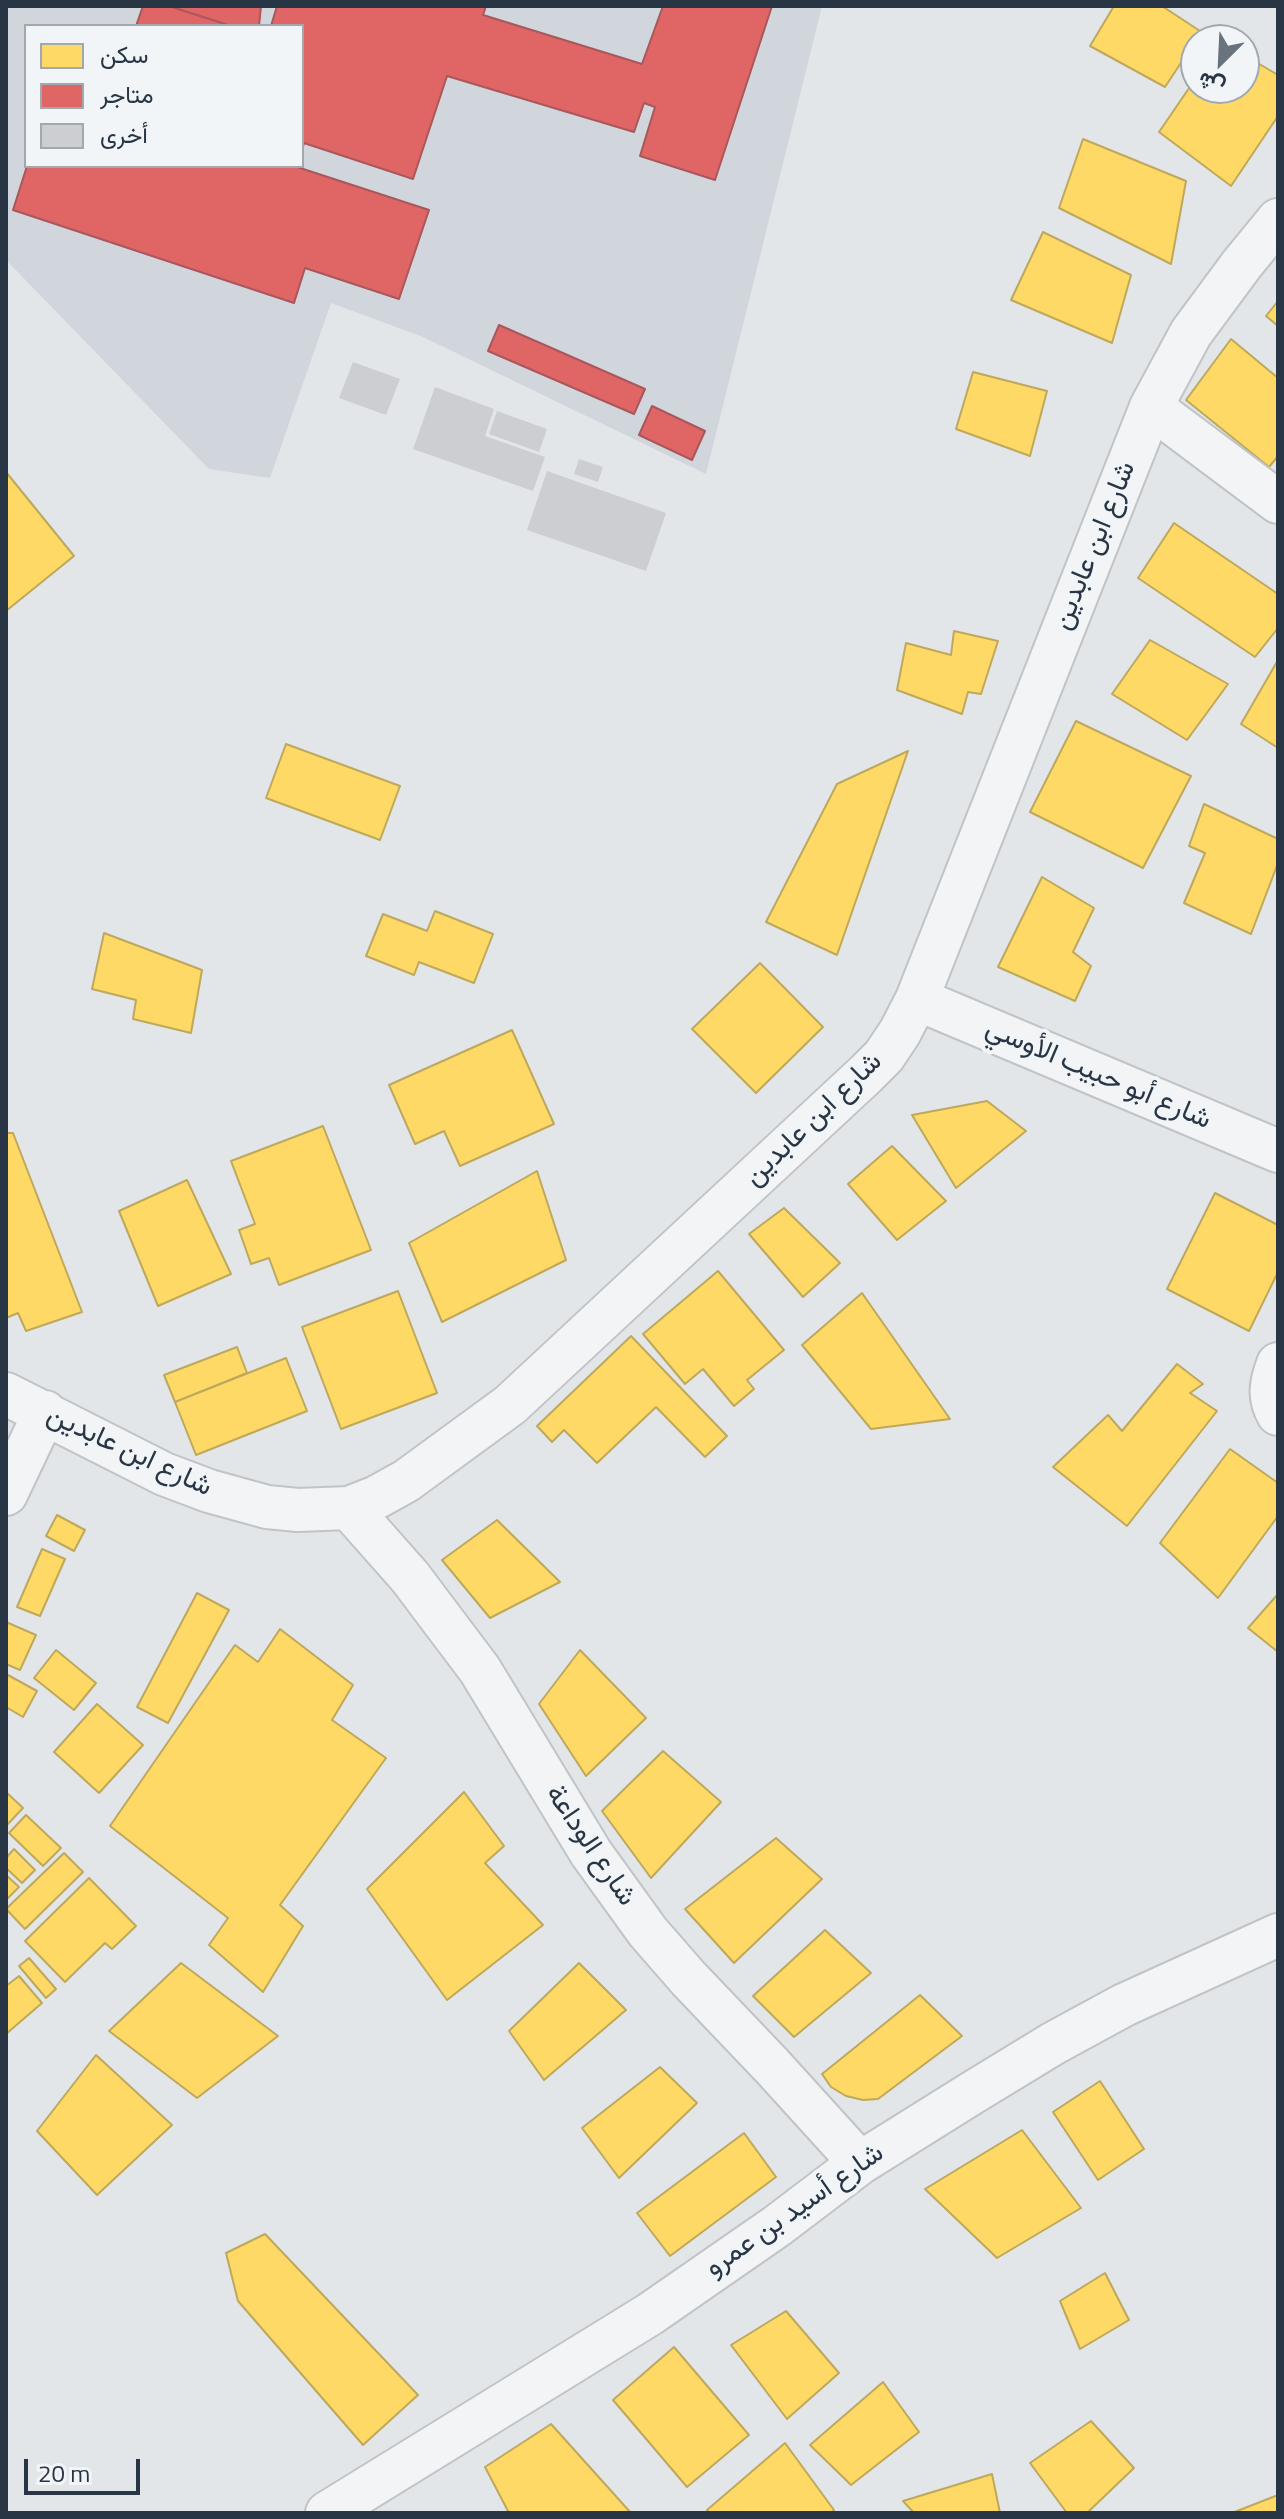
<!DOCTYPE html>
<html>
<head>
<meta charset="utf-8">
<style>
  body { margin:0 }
  #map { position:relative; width:1284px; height:2519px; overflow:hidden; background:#e3e6e9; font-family:"Titillium Web",Vazirmatn,sans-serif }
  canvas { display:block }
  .frame { position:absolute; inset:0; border:8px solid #283544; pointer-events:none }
  .legend { position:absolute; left:24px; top:24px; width:280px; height:144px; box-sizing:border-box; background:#f1f5f8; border:2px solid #a1a8b0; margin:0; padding:10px 14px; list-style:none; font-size:24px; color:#283544 }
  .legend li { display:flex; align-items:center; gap:16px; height:40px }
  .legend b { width:40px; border:2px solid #a1a8b0 }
  .north { position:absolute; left:1180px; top:24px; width:80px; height:80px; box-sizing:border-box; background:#f1f5f8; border:2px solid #a1a8b0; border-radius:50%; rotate:204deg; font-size:22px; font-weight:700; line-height:32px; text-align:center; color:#283544 }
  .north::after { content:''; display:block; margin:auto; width:28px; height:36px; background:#69737e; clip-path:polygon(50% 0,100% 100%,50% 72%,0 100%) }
  .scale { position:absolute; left:24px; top:2459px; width:116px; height:36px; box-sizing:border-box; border:4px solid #283544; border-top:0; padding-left:10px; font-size:24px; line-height:28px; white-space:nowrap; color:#283544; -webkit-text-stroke:6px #f1f5f8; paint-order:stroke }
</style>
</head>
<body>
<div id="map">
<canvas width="1284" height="2519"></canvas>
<div class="frame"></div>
<ul class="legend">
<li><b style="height:22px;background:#ffd966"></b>سكن</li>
<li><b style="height:22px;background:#e06666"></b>متاجر</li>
<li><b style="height:22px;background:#ccced1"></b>أخرى</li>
</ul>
<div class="north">ش</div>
<div class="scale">20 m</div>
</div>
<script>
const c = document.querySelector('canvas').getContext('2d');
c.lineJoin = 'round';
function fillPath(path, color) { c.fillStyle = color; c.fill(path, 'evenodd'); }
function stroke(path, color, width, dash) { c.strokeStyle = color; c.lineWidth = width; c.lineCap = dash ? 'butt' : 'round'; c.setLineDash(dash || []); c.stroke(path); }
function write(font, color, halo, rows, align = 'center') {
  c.font = font + ' "Titillium Web",Vazirmatn,sans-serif'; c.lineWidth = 8; c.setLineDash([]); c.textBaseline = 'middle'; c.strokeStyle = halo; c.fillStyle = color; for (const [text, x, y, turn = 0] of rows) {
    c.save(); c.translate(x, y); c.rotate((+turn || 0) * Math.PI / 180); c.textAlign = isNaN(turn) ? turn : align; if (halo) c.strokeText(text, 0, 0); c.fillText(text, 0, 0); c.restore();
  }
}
fillPath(new Path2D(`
  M6,6H822L706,474L423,337L331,303L270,478L209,469L6,260ZM26,26H302V166H26Z`), '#d1d6dc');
const homes = new Path2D(`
  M1114,6H1162L1203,33L1196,40L1165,87L1090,46Z
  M1244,55L1278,75V116L1231,186L1159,132L1196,78V88H1244Z
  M1083,139L1186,181L1171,264L1059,208Z
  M1043,232L1131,275L1112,343L1011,300Z
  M1278,301V326L1266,316Z
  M1231,339L1278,378V456L1269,467L1186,400Z
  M973,372L1047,391L1030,456L956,429Z
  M6,472L74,556L6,611Z
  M1174,523L1278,594V628L1255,657L1138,578Z
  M954,631L998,641L981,694L968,692L962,714L897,690L906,643L951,655Z
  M1150,640L1228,684L1187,740L1112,694Z
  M1278,660V748L1241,724Z
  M1076,721L1191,776L1143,868L1030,812Z
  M286,744L400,786L380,840L266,798Z
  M908,751L837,955L766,922L837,784Z
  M1204,804L1278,839V863L1251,934L1184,903L1205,853L1189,846Z
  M1042,877L1094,908L1073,952L1091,966L1075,1001L998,967Z
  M435,911L493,934L474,983L419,962L414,975L366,956L383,914L427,931Z
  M104,933L202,970L191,1033L133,1019L136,1000L92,989Z
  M760,963L823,1027L756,1093L692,1029Z
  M512,1030L554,1124L460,1166L444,1131L415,1144L389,1085Z
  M987,1101L1026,1131L956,1188L912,1115Z
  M323,1126L371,1250L279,1285L269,1258L251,1264L239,1230L255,1224L231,1161Z
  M6,1133H13L82,1312L26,1331L18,1313L6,1318Z
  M892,1146L946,1201L897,1240L848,1184Z
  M537,1171L566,1260L442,1322L409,1243Z
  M187,1180L231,1274L158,1306L119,1211Z
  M1215,1193L1278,1225V1272L1249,1331L1167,1289Z
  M784,1208L840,1263L803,1297L749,1234Z
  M718,1271L784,1350L747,1380L754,1389L734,1406L703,1369L685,1384L643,1334Z
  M398,1291L437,1393L341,1429L302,1327Z
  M862,1293L950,1419L871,1429L802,1345Z
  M631,1336L727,1436L705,1457L656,1407L597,1463L564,1430L552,1442L537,1426Z
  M237,1347L247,1373L175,1402L164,1375Z
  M286,1358L307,1411L196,1455L175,1402Z
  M1177,1364L1203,1384L1190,1393L1217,1411L1127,1526L1053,1467L1108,1415L1122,1431Z
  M1230,1449L1278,1483V1516L1218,1598L1160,1543Z
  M57,1515L85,1530L74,1551L46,1536Z
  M497,1520L560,1582L490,1618L442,1560Z
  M42,1549L65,1559L40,1616L17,1607Z
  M197,1593L229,1610L168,1723L137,1707Z
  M1278,1594V1652L1248,1628Z
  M6,1622L36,1635L20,1670L6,1664Z
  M280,1629L353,1685L332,1720L386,1758L280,1905L303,1926L263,1992L209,1945L228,1918L110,1826L235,1645L258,1662Z
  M56,1650L96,1683L74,1710L34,1678Z
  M580,1650L646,1718L586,1776L539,1704Z
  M6,1674L37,1691L23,1717L6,1707Z
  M97,1704L143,1745L99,1793L54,1752Z
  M663,1751L721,1802L651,1878L602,1811Z
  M6,1792L23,1808L6,1826Z
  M464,1792L504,1846L485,1863L543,1925L447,2000L367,1889Z
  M26,1815L61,1848L43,1866L9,1833Z
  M776,1838L822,1879L734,1963L685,1909Z
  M14,1849L35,1870L22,1883L6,1868V1858Z
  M64,1853L83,1872L25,1929L6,1909Z
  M6,1875L19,1887L6,1900Z
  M89,1878L136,1926L112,1949L105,1943L65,1982L25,1941Z
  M825,1930L871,1973L794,2037L753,1996Z
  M29,1958L56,1989L46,1998L19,1966Z
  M181,1963L278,2036L197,2098L109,2031Z
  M579,1963L626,2010L544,2080L509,2031Z
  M19,1976L42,2003L6,2034V1986Z
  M920,1995L962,2036L878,2099L863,2100L846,2096L831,2087L822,2074Z
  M96,2055L172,2125L97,2195L37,2131Z
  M660,2067L697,2103L619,2178L582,2128Z
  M1100,2081L1144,2149L1098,2180L1053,2112Z
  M1022,2130L1081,2208L997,2258L925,2189Z
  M744,2133L776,2177L670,2256L637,2213Z
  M265,2234L418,2395L363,2445L238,2301L226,2253Z
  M1105,2273L1129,2320L1080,2349L1060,2301Z
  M786,2311L839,2373L787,2419L731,2345Z
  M674,2347L749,2435L687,2487L613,2400Z
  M883,2382L919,2432L851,2485L810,2445Z
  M1091,2421L1134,2468L1087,2513H1067L1030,2463Z
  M551,2424L631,2513H509L485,2467Z
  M785,2443L834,2510L831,2513H710L707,2510Z
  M992,2474L1000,2513H914L903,2501Z
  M1278,2495V2513H1232Z`);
fillPath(homes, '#ffd966');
stroke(homes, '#bea85c', 2);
const shops = new Path2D(`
  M143,6H169L231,26H136Z
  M169,6H261L259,26H231Z
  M277,6H486L483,15L642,64L663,6H772L715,180L640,156L655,107L644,103L634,132L447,76L413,179L304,143L302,150V26H271Z
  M27,166H294L429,210L399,299L305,268L294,303L13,210Z
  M499,325L645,389L634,414L488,351Z
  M652,406L705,431L692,460L639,435Z`);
fillPath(shops, '#e06666');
stroke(shops, '#a9575c', 2);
fillPath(new Path2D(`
  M353,362L400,379L386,415L339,398Z
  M435,387L494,409L485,436L545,457L533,491L413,449Z
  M497,411L547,429L539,452L489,434Z
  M579,459L603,467L598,482L574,474Z
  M547,471L666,513L646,571L527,530Z`), '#ccced1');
const street = new Path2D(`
  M1151,407L1278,502
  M917,999L1278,1151
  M1278,1364C1271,1382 1268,1397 1278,1414
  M6,1394L164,1474L209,1491L267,1507L298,1510L349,1508L377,1497L406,1481L510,1405L866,1074L884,1056L900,1032L917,999L1151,407L1191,333L1242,264L1278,220
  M6,1494L45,1412
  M349,1508L410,1577L480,1670L591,1853L648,1932L689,1979L772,2066L860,2163
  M327,2513L650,2314L777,2226L860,2163L972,2093L1054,2043L1124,2005L1278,1935`);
stroke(street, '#c1c4c7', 46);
stroke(street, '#f3f4f5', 42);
write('28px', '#283544', '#f1f5f8', [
  ["شارع ابن عابدين",1095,546,-68],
  ["شارع أبو حبيب الأوسي",1098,1075,23],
  ["شارع ابن عابدين",814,1120,-44],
  ["شارع ابن عابدين",129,1452,25],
  ["شارع الوداعة",590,1846,56],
  ["شارع أسيد بن عمرو",795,2211,-35]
]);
</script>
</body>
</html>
